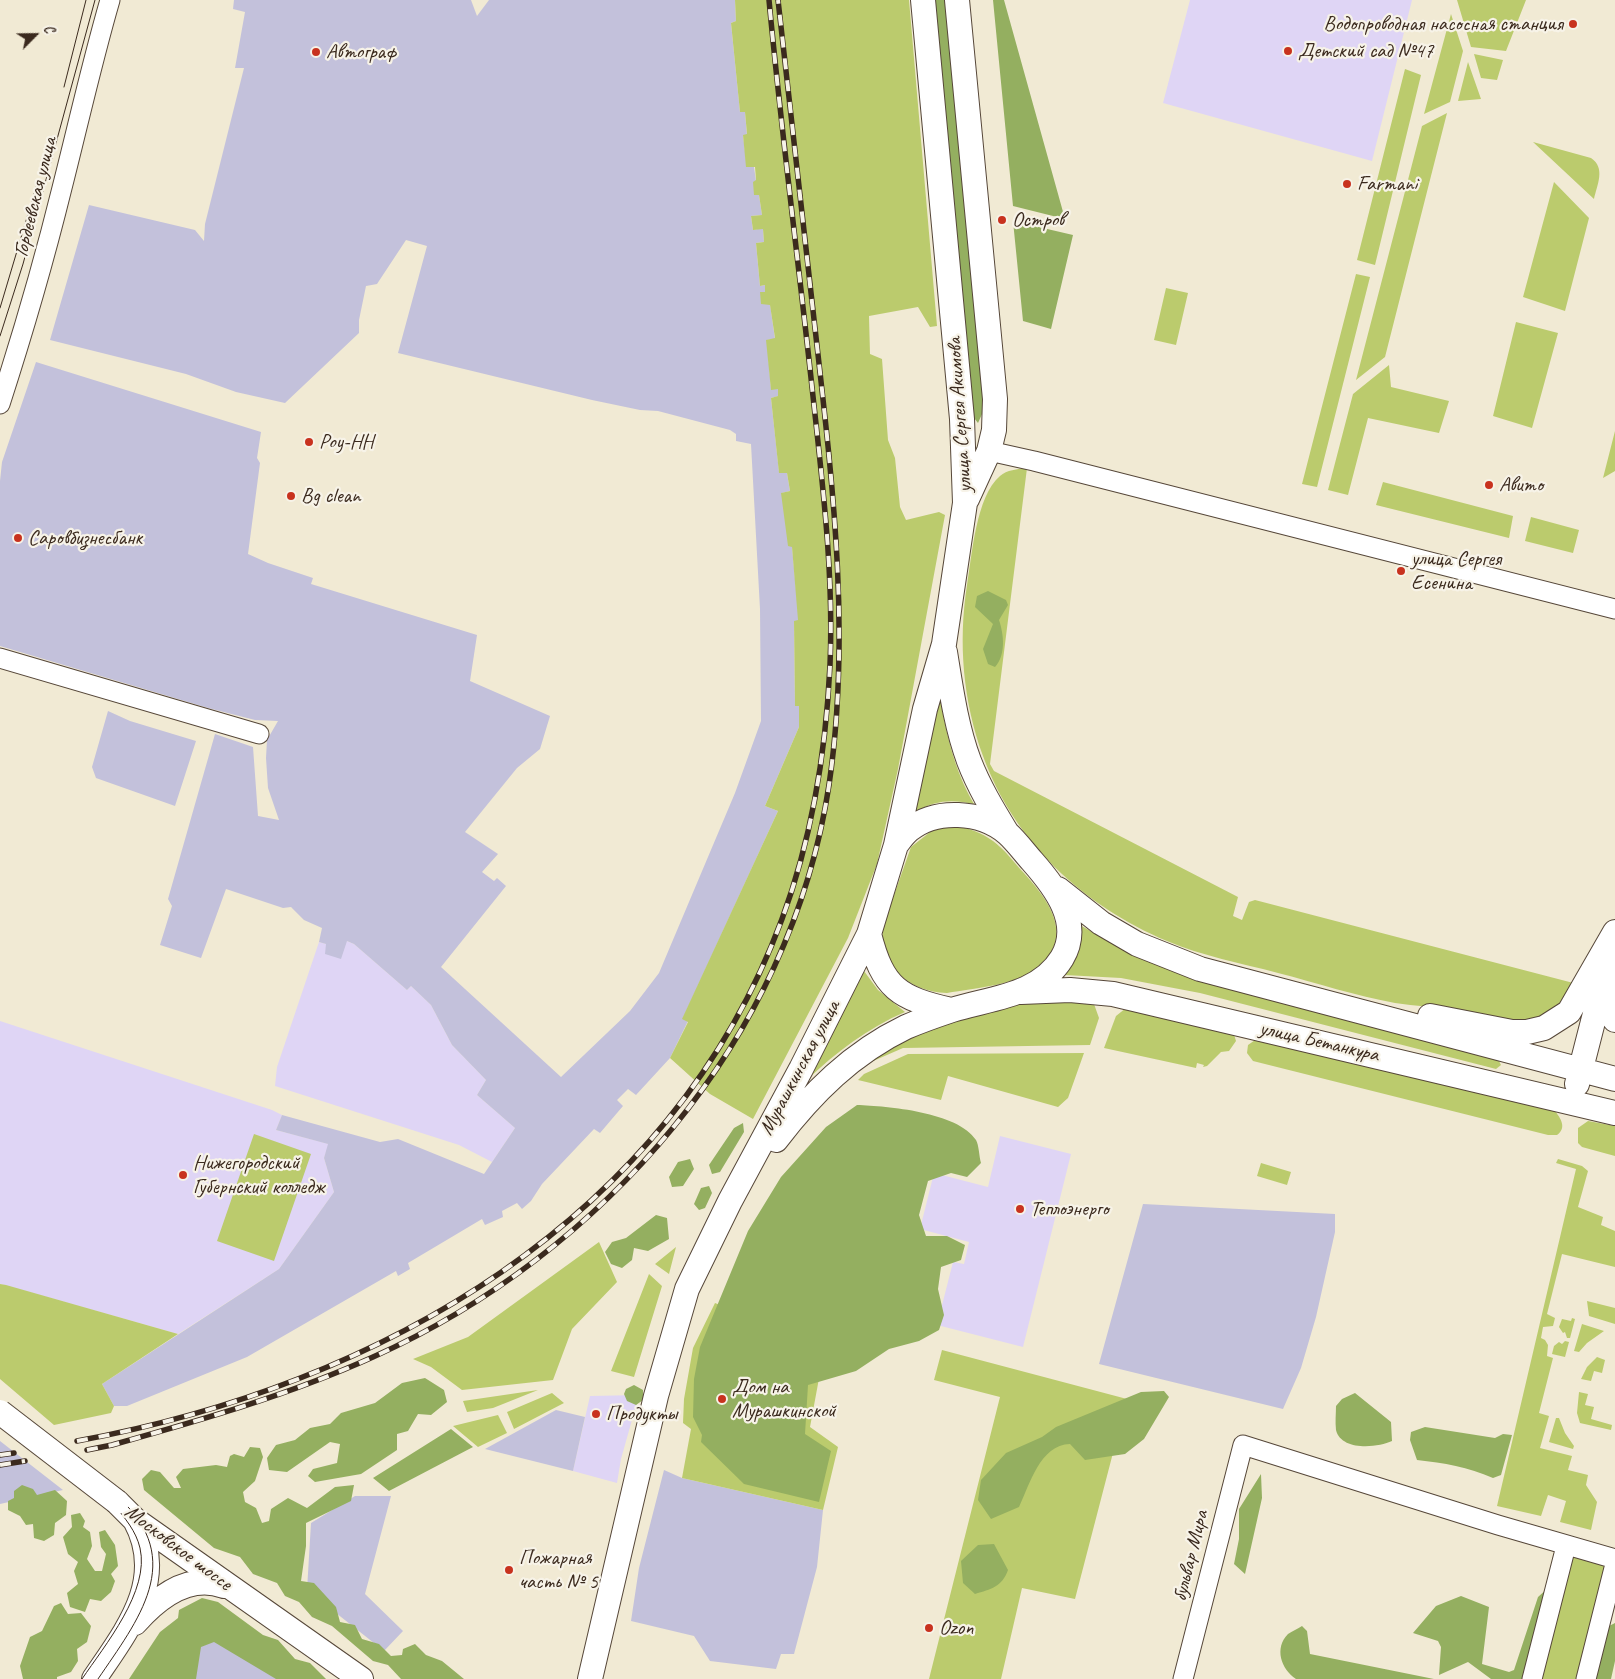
<!DOCTYPE html>
<html>
<head>
<meta charset="utf-8">
<style>
  body { margin:0 }
  #map { position:relative; width:1615px; height:1679px; overflow:hidden; background:#f1ead4; font-family:Caveat,sans-serif }
  canvas { display:block }
  .north { position:absolute; left:10px; top:10px; width:50px; height:50px; -webkit-text-stroke:4px #f7f3e8; paint-order:stroke; rotate:67deg; font-size:14px; font-weight:700; line-height:20px; text-align:center; color:#3b2a1e }
  .north::after { content:''; display:block; margin:auto; width:18px; height:22px; background:#3b2a1e; clip-path:polygon(50% 0,100% 100%,50% 72%,0 100%) }
</style>
</head>
<body>
<div id="map">
<canvas width="1615" height="1679"></canvas>
<div class="north">С</div>
</div>
<script>
const c = document.querySelector('canvas').getContext('2d');
c.lineJoin = 'round';
function fillPath(path, color) { c.fillStyle = color; c.fill(path, 'evenodd'); }
function stroke(path, color, width, dash) { c.strokeStyle = color; c.lineWidth = width; c.lineCap = dash ? 'butt' : 'round'; c.setLineDash(dash || []); c.stroke(path); }
function write(font, color, halo, rows, align = 'center') {
  c.font = font + ' Caveat,sans-serif'; c.lineWidth = 4.5; c.setLineDash([]); c.textBaseline = 'middle'; c.strokeStyle = halo; c.fillStyle = color; for (const [text, x, y, turn = 0] of rows) {
    c.save(); c.translate(x, y); c.rotate((+turn || 0) * Math.PI / 180); c.textAlign = isNaN(turn) ? turn : align; if (halo) c.strokeText(text, 0, 0); c.fillText(text, 0, 0); c.restore();
  }
}
fillPath(new Path2D(`
  M1190,0H1412L1372,161L1163,103Z
  M347,941L354,944L407,990L411,986L431,1005L452,1045L486,1080L477,1095L515,1128L492,1162L459,1145L275,1086L277,1067L319,942L326,944Z
  M0,1021L272,1110L282,1115L276,1130L329,1144L324,1158L334,1192L279,1269L178,1334L0,1284Z
  M1000,1136L1071,1154L1023,1347L937,1325L953,1262L964,1264L969,1242L920,1229L934,1173L988,1187Z
  M639,1395L621,1459L617,1483L573,1471L590,1396Z`), '#dfd5f5');
fillPath(new Path2D(`
  M234,0H471L477,16L489,0H735L736,21L731,23L740,112H745L747,135H743L747,167H754L756,181L754,195H759L762,215L751,216L753,230L763,228L764,242L756,243L760,286L765,285V292H760L770,304L775,339L767,340L771,389H778L779,396L771,398L779,472L787,473L790,491L782,493L792,547L799,621H794L795,705L799,706V727L765,806L778,811L683,1018L688,1021L670,1058L636,1095L628,1089L617,1100L623,1106L600,1133L594,1129L542,1184L531,1201L522,1209L517,1203L502,1211L503,1217L485,1225L482,1219L408,1263L410,1269L398,1276L396,1271L247,1357L127,1406H114L102,1384L279,1269L334,1192L324,1158L328,1144L276,1130L282,1115L380,1142L398,1139L484,1174L515,1128L477,1095L486,1080L452,1045L431,1005L411,986L407,990L354,944L347,941L341,959L325,954L326,944L319,942L322,928L304,920L291,907L283,908L226,889L201,958L160,945L172,906L168,899L215,734L253,747L258,816L279,820L268,788L266,758L267,740L278,721L255,720L208,708L0,646V481L2,462L36,362L261,432L257,458L260,463L248,554L268,563L313,578L311,584L477,635L470,681L550,716L540,749L517,768L465,832L498,854L482,872L494,881L497,878L506,886L441,967L561,1077L630,1011L659,973L735,793L761,721L760,609L751,444L736,441V434L730,430L658,411L640,410L592,400L398,353L427,246L406,240L377,284L366,286L359,320V333L285,403L236,392L186,374L50,340L89,205L195,230L204,241L205,224L244,68H235L245,12L233,9Z
  M108,711L130,721L196,741L175,806L96,778L92,767Z
  M1143,1204L1335,1214V1232L1316,1317L1301,1368L1283,1409L1099,1364Z
  M556,1410L585,1417L573,1471L485,1449Z
  M0,1441L63,1490L0,1504Z
  M664,1470L682,1478L823,1510L817,1567L794,1654H781L776,1669L710,1661L694,1636L631,1621L639,1568Z
  M355,1496H391L365,1594L403,1631L384,1651L307,1590L311,1523Z
  M205,1634L293,1679H173Z`), '#c3c1db');
fillPath(new Path2D(`
  M735,0H909L937,326L930,327L918,307L869,316L870,354L882,359L888,440L895,458L900,507L906,520L939,512L945,515L898,769L877,864L848,938L753,1119L710,1094L670,1058L688,1022L682,1019L778,811L765,806L799,727V706H795L794,621L798,620L792,547L788,546L781,493L790,491L787,473H779L771,398L778,396V389L771,390L766,340L775,338L770,305L761,304L760,292H765V285L760,286L756,243L764,242L763,229L753,230L751,216L762,215L759,195H754L753,182L756,180L755,167H746L743,135L747,134L745,112H740L731,23L736,21Z
  M1457,0H1526L1506,51L1471,47Z
  M1451,14L1463,51L1450,102L1424,114Z
  M1474,54L1503,60L1497,80L1481,78Z
  M1468,62L1481,99L1458,101Z
  M1405,69L1421,75L1375,265L1357,260Z
  M1447,113L1385,357L1356,380L1422,126Z
  M1533,142L1591,158C1606,168 1597,185 1594,199Z
  M1554,182L1589,218L1565,311L1523,297Z
  M1356,274L1370,277L1317,487L1302,484Z
  M1166,288L1188,293L1176,345L1154,340Z
  M1516,322L1558,333L1532,428L1493,416Z
  M1389,365L1391,387L1449,401L1439,433L1368,418L1348,495L1328,490L1353,394Z
  M1615,431V471L1603,478Z
  M1027,468L990,764L994,771L1238,897L1233,916L1242,920L1249,902L1255,900L1581,985L1573,998L1528,1025C1504,1020 1480,1014 1457,1010C1436,1007 1415,1006 1395,1003C1356,996 1317,983 1278,973C1241,963 1202,956 1167,941C1084,906 1014,842 983,756C963,701 958,643 967,585C972,556 976,496 1000,476C1007,470 1017,469 1027,468Z
  M1383,482L1513,516L1509,538L1376,505Z
  M1531,517L1579,530L1573,553L1525,541Z
  M939,693C946,732 954,770 974,804C952,799 935,800 915,812Z
  M955,826C969,828 982,833 993,841C1004,849 1013,861 1022,871C1045,896 1074,931 1043,963C1023,985 975,988 947,993C909,992 879,966 883,926L911,847L934,829Z
  M1080,925L1132,955L1188,977L1498,1059L1501,1065L1496,1069L1200,993L1121,978L1065,975C1077,959 1080,944 1080,925Z
  M864,971L878,990L905,1012C868,1028 836,1052 807,1080Z
  M1057,999L1094,1004L1099,1018L1090,1045L903,1048L864,1065L909,1037L994,1006Z
  M1126,1008L1232,1028L1236,1041L1229,1051L1221,1052L1207,1066L1203,1067L1204,1065L1197,1063L1196,1068L1104,1048L1116,1016Z
  M1258,1038L1554,1110C1561,1118 1567,1128 1557,1135H1548L1253,1061L1247,1053L1248,1045Z
  M1084,1053L1068,1098L1058,1107L948,1076L941,1100L858,1080L864,1074L908,1054Z
  M1588,1121L1615,1126V1156L1582,1147L1578,1143V1128Z
  M254,1134L311,1154L274,1261L217,1241Z
  M1558,1159L1582,1166L1588,1171L1578,1207L1603,1217L1601,1225L1615,1231V1267L1562,1254L1547,1314L1555,1318L1553,1326L1543,1327L1541,1338L1545,1340L1548,1345L1547,1356L1553,1358L1539,1413L1549,1416L1540,1448L1572,1456L1568,1470L1588,1475L1586,1485L1597,1502L1591,1530L1560,1522L1566,1501L1548,1495L1541,1516L1497,1506L1576,1169L1556,1163Z
  M1261,1163L1291,1172L1287,1185L1257,1176Z
  M599,1242L617,1282L572,1329L553,1380L462,1390L431,1367L413,1359L468,1337Z
  M676,1247L669,1274L655,1264Z
  M649,1274L662,1286L634,1377L611,1371Z
  M0,1284L6,1285L178,1334L102,1384L114,1406L111,1413L54,1425L0,1379Z
  M1587,1301L1615,1308V1324L1589,1316Z
  M715,1303L825,1346L810,1427L838,1447L823,1510L682,1478L691,1429L683,1423L684,1399L693,1348Z
  M1572,1318L1575,1319L1570,1338H1567L1565,1332L1563,1333L1559,1327L1562,1319L1571,1321Z
  M1582,1324L1604,1331L1587,1343L1579,1352L1574,1351Z
  M1565,1341L1569,1342L1565,1357L1552,1354L1554,1346L1559,1342L1562,1344Z
  M942,1350L1127,1399L1075,1599L1022,1588L1001,1679H929L1000,1397L934,1380Z
  M1597,1357L1605,1360L1602,1373L1594,1371L1591,1381L1581,1379L1587,1367Z
  M538,1390L493,1408L467,1412L463,1401Z
  M1579,1392L1588,1394L1585,1405L1594,1407L1591,1419L1612,1425L1611,1430L1580,1423L1577,1413Z
  M552,1393L564,1403L514,1429L507,1412Z
  M498,1415L507,1433L478,1447L453,1426Z
  M1556,1418H1559L1565,1433L1574,1446L1573,1449L1549,1442Z
  M1555,1548L1615,1562L1591,1679H1524Z`), '#bbcb6d');
fillPath(new Path2D(`
  M932,0H949L987,403L978,423L974,418Z
  M993,0H1004L1065,219L1013,206Z
  M1013,221L1073,235L1051,329L1023,321Z
  M988,591L1006,600L1008,605L999,620C1004,635 1006,655 995,667L988,664L983,649L993,624L975,607L977,596Z
  M857,1105C887,1106 958,1112 976,1140C979,1145 979,1156 981,1163L967,1177L951,1173L928,1181L919,1215L926,1236H947L965,1245L961,1260L941,1267L938,1289L944,1315L939,1330L919,1341L889,1349L856,1371L808,1385L805,1434L831,1451L819,1502L744,1484L701,1442L702,1435L693,1417L694,1379L700,1347L748,1231L781,1177L826,1127Z
  M743,1123L744,1132L720,1172L712,1174L709,1165L734,1128Z
  M690,1159L694,1169L683,1186L672,1187L669,1177L678,1162Z
  M709,1186L712,1193L705,1208L699,1210L694,1204L701,1188Z
  M656,1215L667,1218L669,1239L648,1251L634,1248L632,1260L622,1268L611,1264L605,1252L612,1242L626,1238Z
  M425,1378L444,1390L447,1402L431,1415L418,1414L408,1431L397,1434V1450L361,1474L315,1482L308,1476L313,1469L337,1463L340,1444L330,1442L287,1472L269,1470L267,1458L276,1445L295,1440L310,1428L330,1424L341,1413L375,1403L402,1383Z
  M634,1385L643,1390V1400L636,1405L627,1401L624,1394L626,1389Z
  M1164,1391L1169,1397L1144,1439L1125,1454L1085,1460L1070,1444C1040,1445 1030,1484 1019,1507L991,1519L978,1500L981,1480L1006,1453L1042,1437L1056,1427L1141,1392Z
  M1355,1393L1391,1422L1392,1441C1377,1448 1341,1451 1336,1430C1335,1422 1336,1413 1336,1406L1342,1399Z
  M1425,1427L1495,1438L1503,1434L1512,1435L1501,1475L1493,1478C1468,1467 1444,1463 1417,1460L1410,1440L1411,1432Z
  M451,1429L473,1447L389,1491L373,1478Z
  M250,1447L260,1448L263,1457L255,1481L243,1492L245,1502L256,1508L262,1523L269,1521L271,1509L288,1498L307,1508L335,1487L354,1485L351,1501L306,1523V1546L301,1581L314,1583L336,1607L340,1622L355,1625L362,1639L379,1644L391,1656L402,1655L403,1649L415,1644L426,1655L442,1661L464,1679H401L388,1665L373,1661L332,1626L312,1617L299,1602L285,1596L277,1583L253,1574L240,1557L214,1548L144,1490L142,1479L151,1470L160,1472L174,1488H181L176,1477L183,1469L216,1465L227,1467L230,1456L234,1454L244,1457Z
  M1261,1474L1262,1498L1245,1574L1234,1564L1239,1539V1509Z
  M22,1485L33,1489L37,1495L55,1490L67,1501L66,1515L55,1523L54,1535L44,1541L34,1538L33,1524L26,1525L20,1516L8,1510V1501L14,1498V1491Z
  M80,1513L85,1521L83,1527L90,1532L92,1546L87,1559L95,1571H102L106,1554L101,1547L99,1532L105,1530L115,1545L118,1566L111,1574L115,1581L111,1592L101,1601L90,1599L85,1612L70,1607L67,1593L78,1584L74,1571L78,1562L68,1554L63,1537L72,1527L71,1515Z
  M994,1544L1008,1570C1002,1587 991,1589 975,1594L963,1583L961,1561L978,1545Z
  M1548,1588L1525,1679H1491L1468,1662L1439,1675L1441,1647L1438,1641L1413,1633L1436,1606L1461,1596L1489,1607L1482,1664L1509,1672L1514,1670L1538,1597Z
  M202,1598L218,1602L263,1635L278,1640L295,1659L310,1663L326,1679H276L214,1642L201,1647L196,1679H129L160,1632L178,1618L179,1610Z
  M61,1603L68,1614L81,1613L91,1626L87,1642L77,1649L78,1661L71,1672L57,1677V1679H23L20,1666L30,1637L42,1631L54,1606Z
  M1615,1623V1661L1611,1679H1590L1601,1630Z
  M1302,1626L1307,1631L1310,1654L1434,1679H1296C1281,1669 1274,1648 1288,1634C1292,1631 1298,1629 1302,1626Z`), '#94af60');
const minor = new Path2D(`
  M0,404C23,333 44,261 62,188C78,125 92,62 110,0
  M989,451L1034,461L1615,609
  M0,658L259,734
  M1183,1679L1243,1445L1498,1525L1615,1559
  M1532,1679L1566,1546
  M1586,1679L1615,1564`);
const major = new Path2D(`
  M957,0L995,399L994,430L989,451L967,499
  M945,652C951,689 956,726 969,761C979,787 993,810 1007,833
  M1058,889L1101,923L1137,944L1200,969L1615,1079
  M869,934C883,989 899,998 951,1010
  M1610,979L1615,1020
  M1021,992L1070,990L1113,994L1615,1113
  M1430,1016L1512,1032H1527L1544,1028L1569,1012L1615,932
  M1577,1084L1609,959
  M776,1140C812,1093 852,1053 906,1027C920,1021 937,1015 952,1010C990,998 1039,996 1062,958C1083,923 1055,887 1032,861C1024,852 1016,841 1007,833C981,811 936,808 909,830C904,834 900,840 896,845
  M117,1502L135,1520L361,1679
  M135,1623C158,1597 189,1573 224,1586
  M94,1679C127,1630 168,1580 135,1520
  M590,1679L656,1396L687,1289L730,1201L801,1069L869,934L896,845L925,709L944,644L965,503L962,419L923,0`);
stroke(minor, '#564739', 21);
stroke(major, '#564739', 26);
stroke(minor, '#fff', 19);
stroke(major, '#fff', 24);
stroke(new Path2D(`
  M64,87L86,0
  M0,308L37,184
  M0,336L23,264L95,0
  M0,1407L119,1498C187,1560 138,1620 98,1679
  M0,1417L114,1505C125,1518 136,1531 140,1548C150,1591 105,1645 82,1679`), '#3b2a1e', 1);
const rail = new Path2D(`
  M77,1441C379,1386 671,1220 782,919C812,838 826,751 830,665C834,572 822,480 812,387C798,258 781,129 769,0
  M87,1450L112,1445C201,1420 289,1395 373,1357C603,1254 791,1039 829,785C851,636 833,486 816,337C803,225 791,112 778,0
  M0,1455L14,1453
  M0,1465L25,1461`);
stroke(rail, '#3b2a1e', 5.5);
stroke(rail, '#f7f3e8', 4, [11]);
const majorBridge = new Path2D(`
  M0,1412L117,1502`);
stroke(majorBridge, '#564739', 26, []);
stroke(majorBridge, '#fff', 24);
for (const [x, y, r, color] of [
  [1573,24,5,"#c8321e"],
  [1288,51,5,"#c8321e"],
  [316,52,5,"#c8321e"],
  [1347,184,5,"#c8321e"],
  [1002,220,5,"#c8321e"],
  [309,442,5,"#c8321e"],
  [1489,485,5,"#c8321e"],
  [291,496,5,"#c8321e"],
  [18,538,5,"#c8321e"],
  [1401,571,5,"#c8321e"],
  [183,1175,5,"#c8321e"],
  [1020,1209,5,"#c8321e"],
  [722,1399,5,"#c8321e"],
  [596,1414,5,"#c8321e"],
  [509,1570,5,"#c8321e"],
  [929,1628,5,"#c8321e"]
]) { const dot = new Path2D(); dot.arc(x, y, r, 0, 2 * Math.PI); c.fillStyle = color; c.fill(dot); stroke(dot, '#f7f3e8', 2); }
write('21px', '#3b2a1e', '#f7f3e8', [
  ["Водопроводная насосная станция",1563,24,"right"],
  ["Детский сад №47",1298,51],
  ["Автограф",326,52],
  ["Farmani",1357,184],
  ["Остров",1012,220],
  ["Роу-НН",319,442],
  ["Авито",1499,485],
  ["Bg clean",301,496],
  ["Саровбизнесбанк",28,538],
  ["улица Сергея",1411,559],
  ["Есенина",1411,583],
  ["Нижегородский",193,1163],
  ["Губернский колледж",193,1187],
  ["Теплоэнерго",1030,1209],
  ["Дом на",732,1387],
  ["Мурашкинской",732,1411],
  ["Продукты",606,1414],
  ["Пожарная",519,1558],
  ["часть № 5",519,1582],
  ["Ozon",939,1628]
], 'left');
write('21px', '#3b2a1e', '#f7f3e8', [
  ["Гордеевская улица",36,197,-76],
  ["улица Сергея Акимова",960,415,-94],
  ["улица Бетанкура",1319,1042,13],
  ["Мурашкинская улица",800,1068,-62],
  ["Московское шоссе",178,1548,37],
  ["бульвар Мира",1191,1556,-76]
]);
</script>
</body>
</html>
